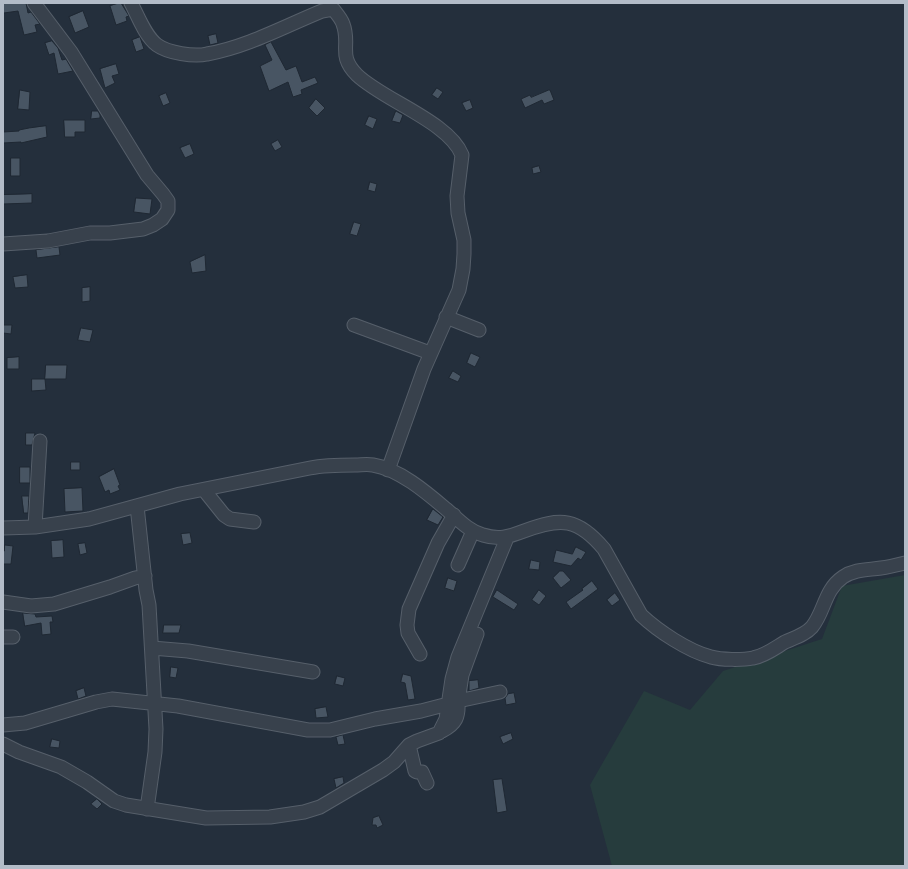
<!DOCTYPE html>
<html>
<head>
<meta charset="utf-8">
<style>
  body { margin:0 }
  #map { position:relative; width:908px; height:869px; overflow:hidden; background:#242f3c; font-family:Rubik,sans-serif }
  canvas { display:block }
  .frame { position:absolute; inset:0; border:4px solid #b3bcc8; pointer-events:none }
</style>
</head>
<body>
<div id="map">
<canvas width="908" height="869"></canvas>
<div class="frame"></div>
</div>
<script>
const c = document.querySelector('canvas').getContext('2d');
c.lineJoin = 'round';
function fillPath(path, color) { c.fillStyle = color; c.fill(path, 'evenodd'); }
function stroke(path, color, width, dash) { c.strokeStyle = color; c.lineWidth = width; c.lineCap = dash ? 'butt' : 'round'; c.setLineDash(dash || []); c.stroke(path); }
fillPath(new Path2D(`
  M905,575V866H612L590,785L644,691L690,710L723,671L822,639L842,586Z`), '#263c3d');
const building = new Path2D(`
  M3,3H26L28,13L31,12L40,24L35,25L37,32L24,35L18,11L4,13Z
  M119,3H121L129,16L126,17L127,21L116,25L110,6Z
  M83,11L89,27L75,33L69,17Z
  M216,34L218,43L210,45L208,36Z
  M140,37L144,49L136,52L132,40Z
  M52,41L58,48L62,60L66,59L73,71L58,74L54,53L49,55L45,43Z
  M271,42L286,70L296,66L302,82L315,77L318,83L301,90L302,94L293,97L288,82L269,91L260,66L272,60L265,45Z
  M116,64L119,74L112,76L115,83L105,88L100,69Z
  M437,88L443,92L438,99L432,95Z
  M20,90L30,92L29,110L18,109Z
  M549,90H550L554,100L544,104L542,100L525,108L521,99L530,95L531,97Z
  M166,93L170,103L163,106L159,96Z
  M316,99L325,108L317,116L309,108Z
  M470,100L473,108L466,111L462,103Z
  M92,111H98L100,115V118L91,119Z
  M396,111L403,115L400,123L392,121Z
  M369,116L377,119L373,129L365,125Z
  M64,120H85V132H75V137H65Z
  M46,126L47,137L21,143V142L3,143V132L19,131V130L29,128Z
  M278,140L282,147L275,151L271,144Z
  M190,144L194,154L185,158L180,148Z
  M11,158H20V176H11Z
  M539,166L541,172L533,174L532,168Z
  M370,182L377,184L375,192L368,190Z
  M32,194V203L3,204V195Z
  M136,198L152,199L150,214L134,212Z
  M354,222L361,224L357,236L350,234Z
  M59,247L60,255L37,258L36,250Z
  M205,255L206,271L192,273L190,262Z
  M27,275L28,287L15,288L13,277Z
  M90,287V301L82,302V288Z
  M3,325H12L11,334L3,333Z
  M81,328L93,330L90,342L78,340Z
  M471,353L480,357L475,367L467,363Z
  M19,357V369H7V358Z
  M46,365H67L66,379H45Z
  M453,371L461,376L458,382L449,378Z
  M32,379H45L46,390L32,391Z
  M26,433H35L32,445H26Z
  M71,462H80V470H71Z
  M20,467H30V483H20Z
  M114,469L120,485L118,486L120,490L110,494L109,490L105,492L99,477Z
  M82,488L83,511L65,512L64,489Z
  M22,496H29L28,513H24Z
  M433,509L443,517L438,525L427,520Z
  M190,533L192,543L183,545L181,534Z
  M63,540L64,557L52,558L51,541Z
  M85,543L87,553L80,555L78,544Z
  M5,545L13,546L11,564H3V551H4Z
  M576,547L586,552L581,560L578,558L571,566L553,562L556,550L572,554Z
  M531,560L540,562L539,570L529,569Z
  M560,571H563L571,580L561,588L553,578Z
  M448,578L457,581L454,591L445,588Z
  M592,581L598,589L571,609L566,602L583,590L582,589Z
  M497,590L518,604L514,610L493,597Z
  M539,590L546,596L539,605L532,600Z
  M615,593L620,600L612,606L607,600Z
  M23,613L35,614L36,617L52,616L53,622H50L51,634L42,635L41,623L25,626Z
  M164,625H181L179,633H163Z
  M171,667L178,668L176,678L170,677Z
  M403,674L411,676L415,699L408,700L405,683L401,682Z
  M337,676L345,678L343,686L335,684Z
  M478,680L479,688L469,691V681Z
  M84,688L86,696L78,699L76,691Z
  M514,693L516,703L506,705L505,698L508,694Z
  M326,707L328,717L316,718L315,709Z
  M511,733L513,739L503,744L500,737Z
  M343,735L345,744L338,745L336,737Z
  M52,739L60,741L59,748L50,747Z
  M343,777L344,783L336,788L334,779Z
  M502,779L507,811L497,813L493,780Z
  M97,799L102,804L97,809L91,804Z
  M379,816L383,825L377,828L376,825H372L373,818Z`);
fillPath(building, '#485563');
stroke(building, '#1f2833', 1);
const minor = new Path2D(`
  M131,3C138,16 145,36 157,45C168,53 194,57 207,54C247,47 285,26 322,11L333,9C336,13 341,18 343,24C351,45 337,55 357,75C383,100 449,122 462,155L457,196L458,213L464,240V254L463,269L459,290L424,369L388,470
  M3,244L48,241L90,233H110L143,229L153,225L162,219L168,210V201L163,194L147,175L71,52L34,3
  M446,317L479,330
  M354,325L430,353
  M204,490L224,515L230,519L254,522
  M137,506L146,590L149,605L156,729L155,752L147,809
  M35,527L40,441
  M3,528L35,527L89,519L180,494L310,468C325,465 339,465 355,465C361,465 367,464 373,465C399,469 426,492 446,509C457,518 468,531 483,535C499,540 508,537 524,531C561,517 578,518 604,549L641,615C658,631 688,651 711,657C721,660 743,660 753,658C765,656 775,648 785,642C794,638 805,635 812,627C825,611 824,590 843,577C855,569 868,570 881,568C889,567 897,565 905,563
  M458,565L473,531
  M3,602L31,606L54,604L110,587L135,578L145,576
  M3,637H13
  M152,648L188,651L313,672
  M420,654L408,633L407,625L409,609L438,543L454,515
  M458,701L462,675L477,634
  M3,725L25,723L96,702L112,699L178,706L308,730H330L375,719L421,711L448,704
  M442,731C456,724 459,717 458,701L500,692
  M3,744L19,752L61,767L87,782L114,801L126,805L206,818L270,817L304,812L320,807L383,770L394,762L409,745L417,741L439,733L446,719L452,679L458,657L507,538
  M409,745L415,771L417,772H422L427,783`);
stroke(minor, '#565f6a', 15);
stroke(minor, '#38414c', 13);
</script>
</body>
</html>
